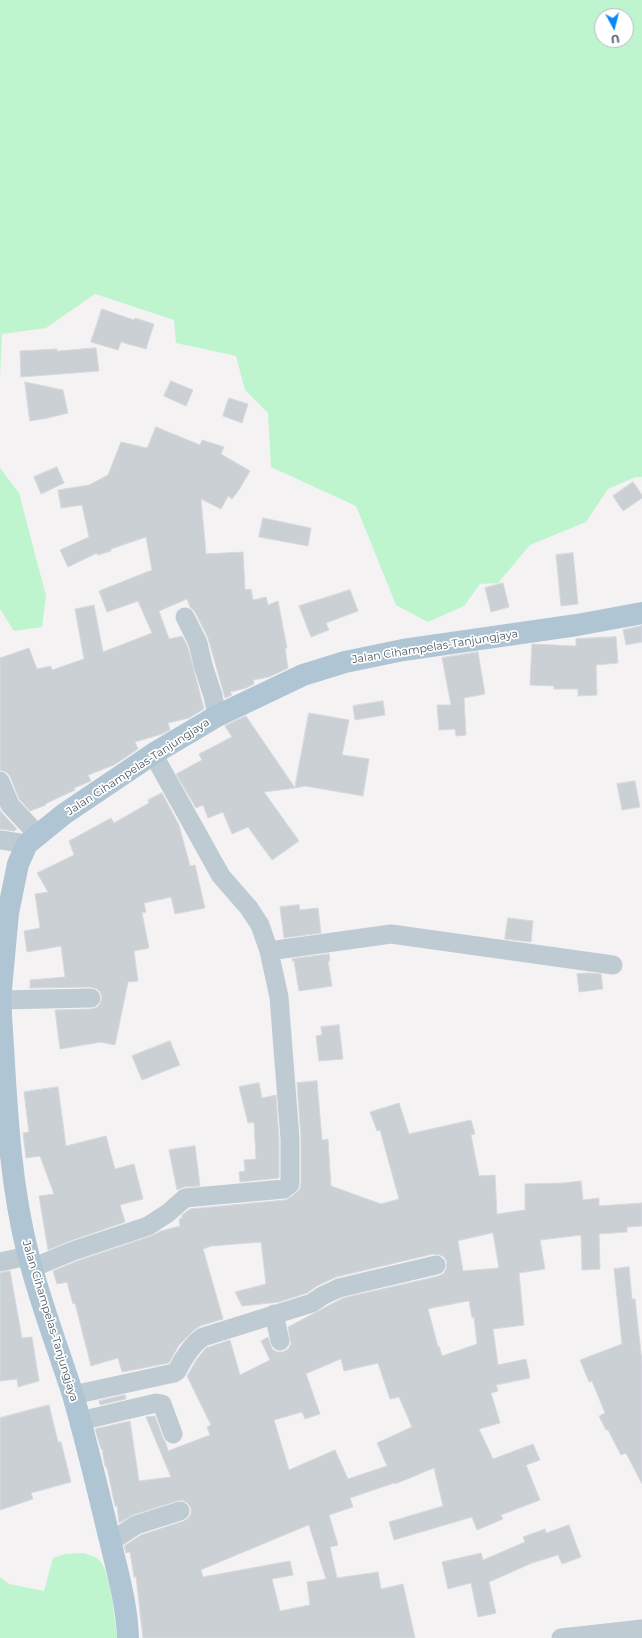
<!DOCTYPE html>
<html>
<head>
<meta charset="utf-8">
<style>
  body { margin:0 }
  #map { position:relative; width:642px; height:1638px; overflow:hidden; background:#f5f2f3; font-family:Montserrat,sans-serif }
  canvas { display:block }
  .north { position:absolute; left:594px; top:8px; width:40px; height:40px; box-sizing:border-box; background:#fff; border:1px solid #b5bcc1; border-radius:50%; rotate:173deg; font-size:11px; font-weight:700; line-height:16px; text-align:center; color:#475863 }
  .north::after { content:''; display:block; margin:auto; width:14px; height:18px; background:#0588fc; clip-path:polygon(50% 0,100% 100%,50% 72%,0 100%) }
</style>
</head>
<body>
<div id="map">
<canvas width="642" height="1638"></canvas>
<div class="north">U</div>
</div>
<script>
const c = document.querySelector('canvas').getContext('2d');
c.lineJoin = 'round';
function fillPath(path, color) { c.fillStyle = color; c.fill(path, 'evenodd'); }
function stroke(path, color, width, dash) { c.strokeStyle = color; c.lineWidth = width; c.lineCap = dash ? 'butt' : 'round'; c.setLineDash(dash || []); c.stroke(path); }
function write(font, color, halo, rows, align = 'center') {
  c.font = font + ' Montserrat,sans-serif'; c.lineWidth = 3.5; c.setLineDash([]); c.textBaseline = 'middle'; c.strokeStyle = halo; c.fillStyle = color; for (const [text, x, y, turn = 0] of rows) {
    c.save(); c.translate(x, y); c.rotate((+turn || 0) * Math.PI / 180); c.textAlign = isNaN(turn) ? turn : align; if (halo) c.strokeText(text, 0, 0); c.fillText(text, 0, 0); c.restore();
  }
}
fillPath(new Path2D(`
  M0,0H642V477H635L608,489L586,522L530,545L498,583L480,584L464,606L428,622L396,605L356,506L271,467L268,413L245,390L236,356L176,343L174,320L95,294L46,328L2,334L0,378ZM602,16H626V40H602Z
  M0,468L19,493L46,596L42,627L14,631L0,609Z
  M83,1553C89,1555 96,1556 100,1561C111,1574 115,1620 117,1638H0V1577L9,1584L44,1591L53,1558L65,1554Z`), '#bef5ce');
const building = new Path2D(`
  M102,309L134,320L135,318L154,324L146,349L121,342L118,350L91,342Z
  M96,348L99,371L21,377L20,351L57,349V351Z
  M171,381L193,390L186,406L164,396Z
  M25,382L63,390L68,413L48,418L30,421Z
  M229,398L248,404L242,423L223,416Z
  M156,427L200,445L202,440L224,447L221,454L250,471L239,490L232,499L228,496L221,509L201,499L206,554L243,552L245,590L251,589L253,600L266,597L268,605L278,601L287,648H285L288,668L269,677L253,680L254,684L246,688L230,692L232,695L225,698L208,638L195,612L190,607L187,599L159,611L169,639L182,636L188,647L204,709L189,718L168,723L170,730L162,734L135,742L138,749L114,765L88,775L91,781L74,788L75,790L45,804L46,805L30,811L19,799L10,776L6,772L0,770V658L29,648L37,669L51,666L52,670L84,659L75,609L94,605L103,652L152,633L138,601L107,612L99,591L152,570L146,537L111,549V551L98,555L97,553L68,567L60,550L89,537L82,505L61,508L58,490L89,485L108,475L121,442L147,448Z
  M57,467L64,483L41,494L34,477Z
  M633,482L642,495V498L623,511L613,496Z
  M263,518L311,528L308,546L259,537Z
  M573,553L578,604L561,606L556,555Z
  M503,583L509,607L491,612L485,588Z
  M350,590L358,611L326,623L329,630L311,637L299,606Z
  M642,626V642L626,645L623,630Z
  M616,637L618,663L596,665L597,695L578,696V689H554V686L530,685L532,644L576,646V639Z
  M478,652L485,694L464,698L466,735L456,736L455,729L439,730L437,705H451L442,658Z
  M383,701L385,715L355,720L353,706Z
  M309,713L349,720L342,755L369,759L363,796L305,786L295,788Z
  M246,716L295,788L264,792L299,841L272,860L248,827L232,834L223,812L208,818L203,805L196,808L176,774L202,760L199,754L232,737L225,726Z
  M635,781L640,807L622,810L617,784Z
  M162,793L179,825L190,866L195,865L205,908L175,914L171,897L144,903L146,912L142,913L149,948L134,951L138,981L128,982L115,1045L101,1042L60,1049L55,1010L92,1009L97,1007L100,1004L102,997L100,992L97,989L91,987L30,988V980L65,977L61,946L27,952L24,931L40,928L35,894L48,892L37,873L74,855L69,841L111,818L114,823L149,803L148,800Z
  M0,810L2,813L17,829L14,831L0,829Z
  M299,905L300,910L318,908L321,933L284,938L280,907Z
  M508,918L533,921L531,942L505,939Z
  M329,954L330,961H328L332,986L299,991L294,961H292V959Z
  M588,973L601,974L603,989L579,992L577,974Z
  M339,1025L343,1059L319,1061L316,1036L322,1035L321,1027Z
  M170,1041L180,1065L142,1080L132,1056Z
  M317,1081L322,1140L328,1139L331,1186L381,1204L399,1199L380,1130L377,1131L370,1112L399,1103L409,1134L471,1120L475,1134L471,1135L479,1176L495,1175L497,1214L525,1210V1184L563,1183L581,1181L583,1200L599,1198V1206L642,1203V1226L627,1227V1232L599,1234L600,1269L582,1270L581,1235L540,1240L545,1269L519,1273L524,1325L493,1329L498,1365L526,1359L530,1378L496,1385L498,1391L491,1393L500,1423L479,1429L493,1459L533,1444L540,1460L526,1465L540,1500L501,1515L503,1519L477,1530L472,1517L394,1540L389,1522L443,1506L434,1468L395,1484L394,1483L350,1498L353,1507L329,1515L338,1545L330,1547L337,1578L378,1572L381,1589L403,1584L415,1638H143L136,1577H134L130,1552L126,1553L124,1546L141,1535L184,1521L188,1518L191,1514V1508L187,1503L182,1500L177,1501L133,1515L119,1523L117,1506H115L107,1468L105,1466L102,1449H101L95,1429L130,1421L139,1481L171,1477L146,1417L155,1416L163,1438L166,1443L168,1451L210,1435L207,1427L211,1425L187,1376L197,1359L206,1348L230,1340L240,1375L270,1360L261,1341L268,1337L272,1349L277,1352H283L288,1349L291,1344L288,1327L343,1298L439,1276L444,1273L446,1269L447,1262L444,1257L440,1255L433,1254L336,1277L317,1286L307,1293L279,1302L242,1306L235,1292L266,1284L261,1242L211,1246L203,1249L223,1319L200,1326L193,1331L179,1345L169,1363L122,1372L118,1358L91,1366L75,1303L73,1304L67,1282L57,1284L53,1271L77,1261L151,1236L161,1231L180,1226L179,1219L182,1218V1215L190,1209L285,1200L291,1197L300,1189L301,1184V1138L297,1083ZM493,1233L499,1268L463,1271L458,1241ZM469,1301L472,1318L474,1317L477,1344L442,1356L439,1346L438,1347L428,1309ZM341,1359L344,1371L378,1363L390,1399L399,1397L412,1427L377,1443L387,1466L348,1479L335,1450L289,1470L274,1420L302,1412L305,1419L320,1414L306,1374ZM309,1525L326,1579L307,1582L310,1605L280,1611L272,1579L293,1575L290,1561L203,1577L201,1570Z
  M259,1083L262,1098L276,1095L279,1139V1178L240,1182L239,1172L245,1171L244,1160L256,1159L254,1122L248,1123L239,1087Z
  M58,1087L66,1146L106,1136L115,1169L134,1164L143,1199L120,1205L125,1222L70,1241L48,1250L39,1196L54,1194L40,1156L26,1158L23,1133L29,1132L24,1092Z
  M195,1146L200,1186L184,1187L177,1190L169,1150Z
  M629,1267L632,1299H635L642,1362V1484L626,1453L621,1455L608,1430H606L599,1416L605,1413L592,1381L589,1382L580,1360L622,1344L614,1269Z
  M10,1271L22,1338L32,1337L39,1381L18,1387L17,1379L0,1381V1273Z
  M125,1395L126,1399L100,1405L99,1401Z
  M49,1405L58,1442H61L71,1482L31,1493L33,1499L0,1510V1418Z
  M569,1525L581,1557L562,1564L558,1555L532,1563L489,1582L496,1613L478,1617L471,1583L448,1589L442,1562L481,1553L483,1560L525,1542L523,1537L545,1529L546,1533Z`);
fillPath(building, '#cbd0d5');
stroke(building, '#d6d9de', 1);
stroke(new Path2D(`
  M185,617L198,643L203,665L213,696L217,716
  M0,781L10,805L39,836
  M0,840L27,844
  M269,951L391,934L613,965
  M0,1000L91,998
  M0,1262L28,1256
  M32,1268L73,1251L148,1226L168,1213L185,1198L284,1189L290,1184V1139L279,997L269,951L260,925L249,908L221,876L153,754
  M274,1314L280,1341
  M73,1395L174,1373L177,1371C182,1360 193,1343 203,1337L312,1303L322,1296L339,1288L436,1265
  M80,1421L156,1403L162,1404L173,1434
  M110,1542L136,1525L180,1511
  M561,1638L642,1629`), '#bfcbd3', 19);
stroke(new Path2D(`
  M0,1000L8,913L18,864L27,844L64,814L153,754L217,716L303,675L345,662L403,650L577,625L642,613
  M0,1000C6,1085 7,1171 28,1254C40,1302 58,1348 73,1395C86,1440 97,1486 108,1532C116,1566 127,1603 128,1638`), '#afc5d4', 22);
write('11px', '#475863', '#fff', [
  ["Jalan Cihampelas-Tanjungjaya",435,647,-9],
  ["Jalan Cihampelas-Tanjungjaya",138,767,-33],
  ["Jalan Cihampelas-Tanjungjaya",50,1321,73]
]);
</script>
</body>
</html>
